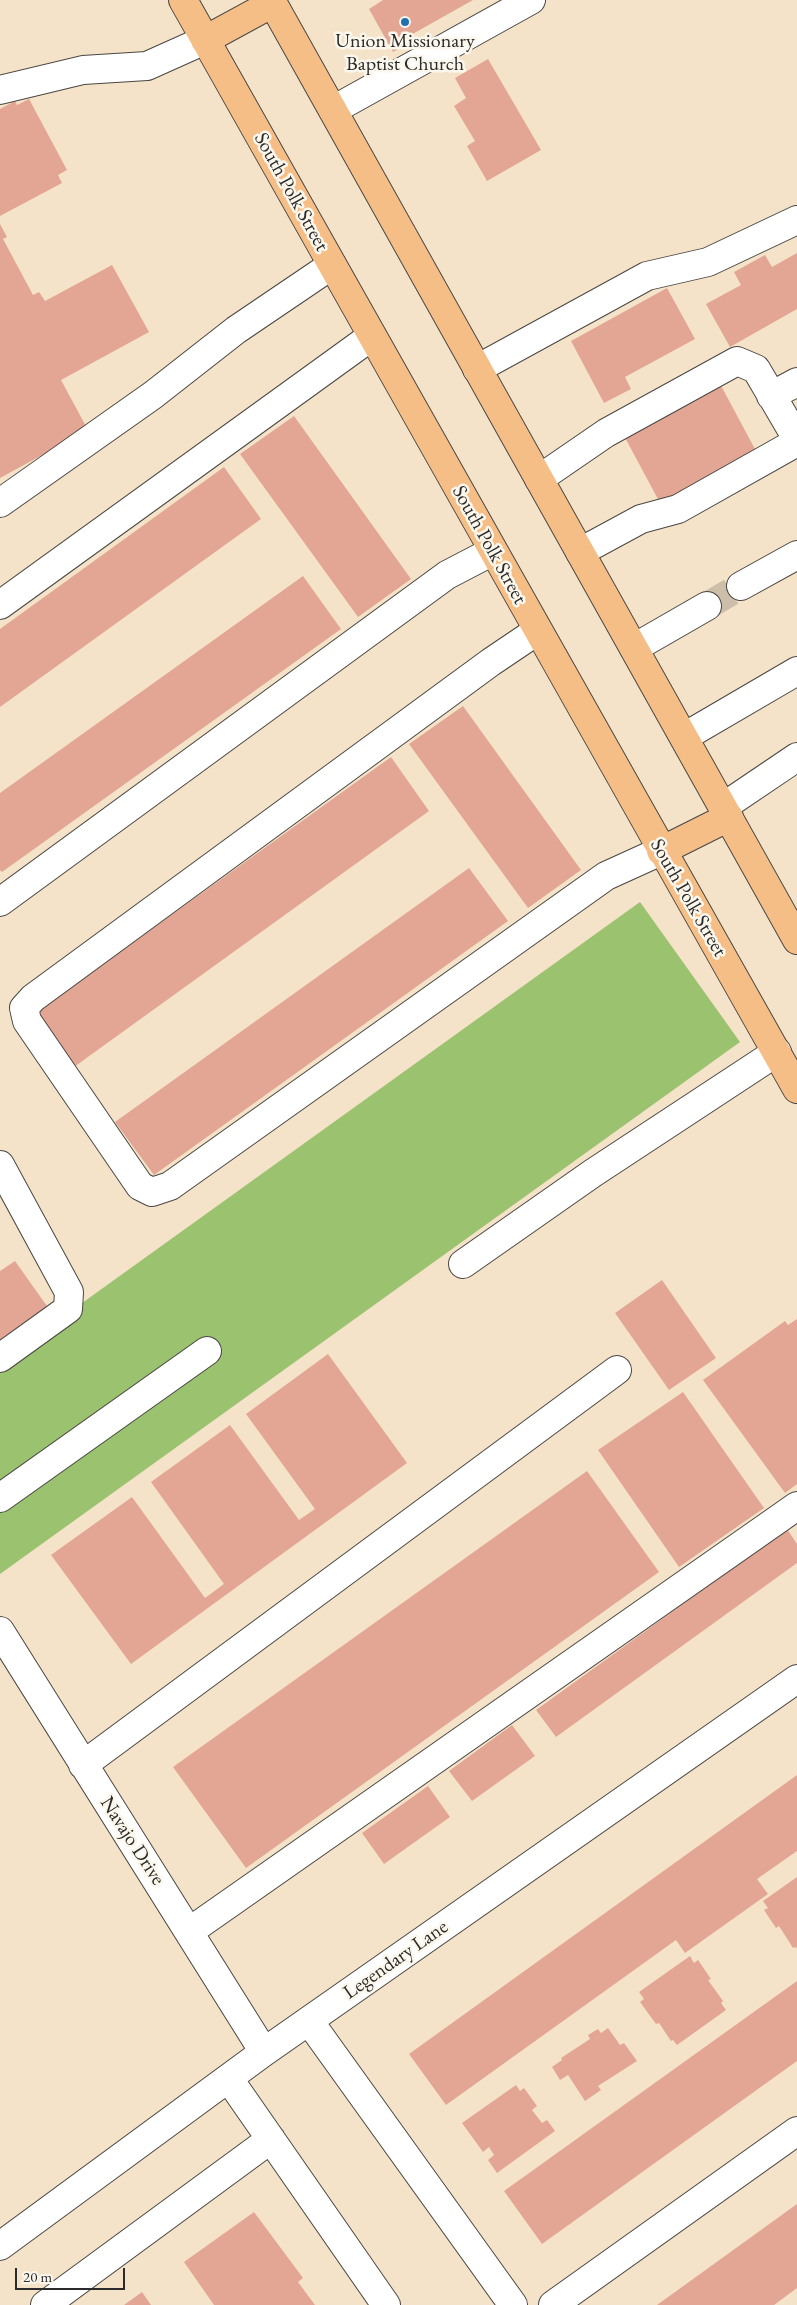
<!DOCTYPE html>
<html>
<head>
<meta charset="utf-8">
<style>
  body { margin:0 }
  #map { position:relative; width:797px; height:2305px; overflow:hidden; background:#f5e3c9; font-family:"EB Garamond",serif }
  canvas { display:block }
  .scale { position:absolute; left:15px; top:2268px; width:110px; height:22px; box-sizing:border-box; border:2px solid #2b2b2b; border-top:0; padding-left:6px; font-size:15px; line-height:18px; white-space:nowrap; color:#2b2b2b; -webkit-text-stroke:4px #fbf7ec; paint-order:stroke }
</style>
</head>
<body>
<div id="map">
<canvas width="797" height="2305"></canvas>
<div class="scale">20 m</div>
</div>
<script>
const c = document.querySelector('canvas').getContext('2d');
c.lineJoin = 'round';
function fillPath(path, color) { c.fillStyle = color; c.fill(path, 'evenodd'); }
function stroke(path, color, width, dash) { c.strokeStyle = color; c.lineWidth = width; c.lineCap = dash ? 'butt' : 'round'; c.setLineDash(dash || []); c.stroke(path); }
function write(font, color, halo, rows, align = 'center') {
  c.font = font + ' "EB Garamond",serif'; c.lineWidth = 5; c.setLineDash([]); c.textBaseline = 'middle'; c.strokeStyle = halo; c.fillStyle = color; for (const [text, x, y, turn = 0] of rows) {
    c.save(); c.translate(x, y); c.rotate((+turn || 0) * Math.PI / 180); c.textAlign = isNaN(turn) ? turn : align; if (halo) c.strokeText(text, 0, 0); c.fillText(text, 0, 0); c.restore();
  }
}
fillPath(new Path2D(`
  M640,902L740,1042L0,1574V1362Z`), '#9bc26e');
fillPath(new Path2D(`
  M383,0H473L409,36L412,41L393,52L369,9Z
  M488,59L541,150L487,181L467,146L475,141L454,106L466,98L455,78Z
  M29,99L67,170L58,175L62,183L0,216V109L15,101L17,105Z
  M0,224L7,237L3,239L33,295L39,292L45,301L112,265L149,332L61,380L88,430L0,478Z
  M797,253V309L730,347L706,304L741,285L734,272L765,255L772,267Z
  M667,288L695,339L625,377L631,389L604,403L571,341Z
  M718,380L756,451L660,503L622,432Z
  M294,416L411,579L358,617L240,454Z
  M224,467L261,519L0,707V629Z
  M303,576L341,629L2,872L0,870V793Z
  M463,706L581,870L528,908L409,744Z
  M391,757L429,811L74,1067L35,1013Z
  M469,868L508,921L154,1175L115,1122Z
  M15,1261L54,1316L0,1354V1271Z
  M662,1280L716,1358L669,1390L615,1313Z
  M797,1319V1484L785,1493L703,1380L785,1321L788,1325Z
  M328,1354L407,1463L131,1664L51,1555L132,1497L205,1598L224,1584L151,1482L230,1425L299,1520L315,1509L246,1414Z
  M683,1392L764,1508L679,1567L598,1450Z
  M587,1471L659,1572L246,1868L173,1767Z
  M787,1529L797,1544V1563L556,1737L536,1710Z
  M512,1725L535,1756L472,1801L449,1771Z
  M797,1775V1851L757,1879L768,1894L685,1953L676,1940L446,2105L409,2054Z
  M428,1786L450,1817L384,1864L362,1833Z
  M797,1877V1949L796,1947L793,1948L779,1926L776,1928L764,1910L768,1908L763,1901Z
  M690,1956L694,1963L698,1960L711,1979L708,1980L723,2001L721,2003L726,2010L677,2045L673,2040L671,2041L659,2023L656,2024L640,2002L644,1999L639,1992Z
  M797,1981V2061L542,2244L504,2191Z
  M608,2028L620,2045L624,2043L637,2061L598,2086L601,2090L585,2101L568,2075L560,2080L552,2067L562,2060L561,2058L590,2039L588,2035L598,2029L601,2033Z
  M516,2085L520,2091L524,2088L537,2106L532,2110L542,2123L547,2120L555,2131L497,2173L488,2160L494,2155L489,2147L483,2152L462,2123Z
  M797,2204V2288L774,2305H657Z
  M254,2212L303,2278L298,2282L315,2305H214L184,2262Z
  M142,2292L151,2305H124Z`), '#e3a694');
stroke(new Path2D(`
  M707,606L741,586`), '#cdbea9', 28, [28, 14]);
const minor = new Path2D(`
  M0,90L83,70L147,66L205,40
  M333,110L531,0
  M477,369L647,276L708,262L797,220
  M771,396L797,382
  M539,479L606,433L737,361L756,369L797,439
  M0,503L153,395L236,330L332,265
  M580,552L641,519L678,509L797,442
  M741,586L797,555
  M0,605L372,336
  M537,631L491,662L33,998L24,1008L27,1021L140,1186L152,1192L170,1186L606,876L661,851
  M634,648L707,606
  M684,737L797,671
  M723,807L797,757
  M0,902L447,575L493,551
  M0,1165L69,1292L68,1309L0,1358
  M463,1264L593,1173L777,1052
  M0,1498L207,1351
  M0,1631L264,2052
  M83,1765L617,1370
  M190,1931L797,1506
  M309,2021L513,2305
  M229,2079L386,2305
  M0,2246L264,2052L797,1679
  M45,2305L271,2139
  M553,2305L797,2131`);
const major = new Path2D(`
  M183,0L797,1089
  M271,0L797,940
  M205,40L273,3
  M661,851L729,817`);
stroke(minor, '#494743', 30);
stroke(major, '#494743', 30);
stroke(minor, '#fff', 28);
stroke(major, '#f6be87', 28);
for (const [x, y, r, color] of [
  [405,22,5,"#1f6fb2"]
]) { const dot = new Path2D(); dot.arc(x, y, r, 0, 2 * Math.PI); c.fillStyle = color; c.fill(dot); stroke(dot, '#fbf7ec', 2); }
write('20px', '#2b2b2b', '#fbf7ec', [
  ["Union Missionary",405,42],
  ["Baptist Church",405,65]
]);
write('20px', '#2b2b2b', '#fbf7ec', [
  ["South Polk Street",291,192,61],
  ["South Polk Street",489,545,61],
  ["South Polk Street",688,898,60],
  ["Navajo Drive",132,1841,57],
  ["Legendary Lane",396,1960,-35]
]);
</script>
</body>
</html>
